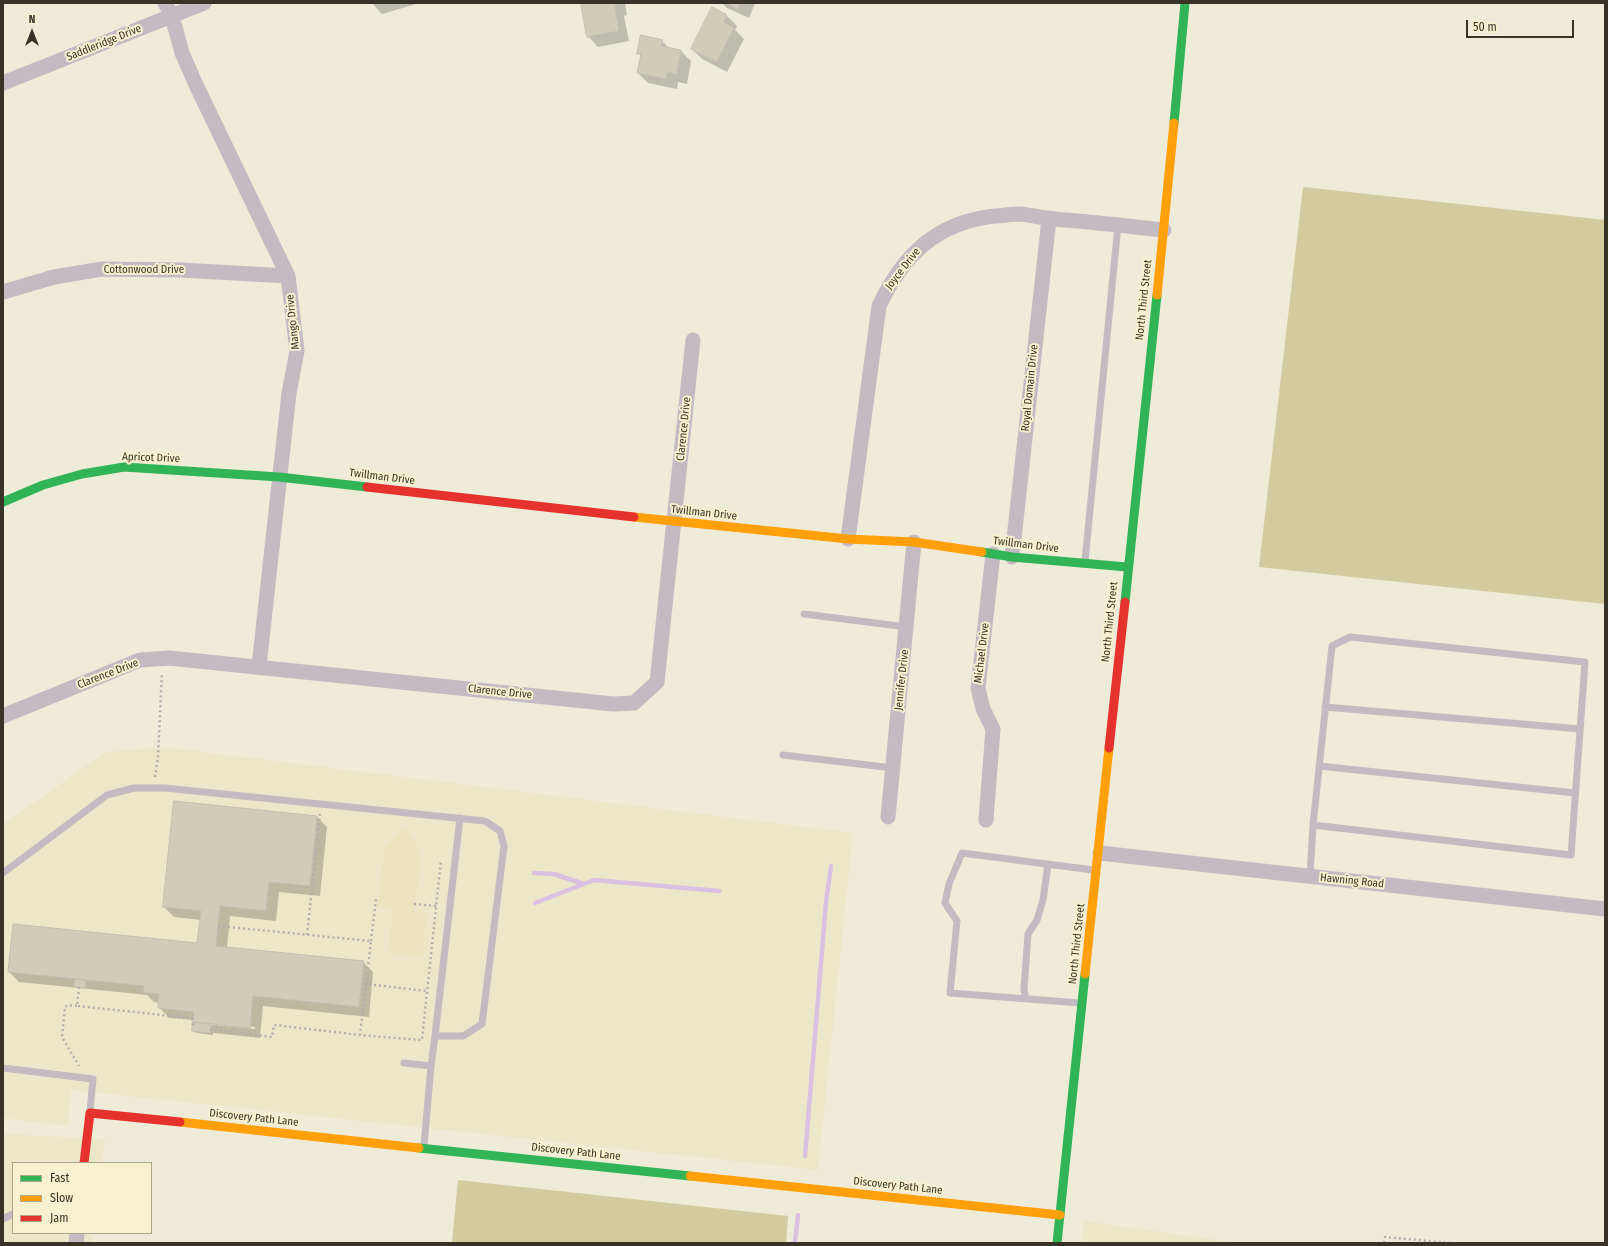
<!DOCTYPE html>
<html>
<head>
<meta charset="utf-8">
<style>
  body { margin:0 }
  #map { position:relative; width:1608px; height:1246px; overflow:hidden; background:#eeebd9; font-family:"Fira Sans Condensed",sans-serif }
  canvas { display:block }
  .frame { position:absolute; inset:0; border:4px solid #373427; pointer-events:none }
  .legend { position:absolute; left:12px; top:1162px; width:140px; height:72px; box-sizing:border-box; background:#f7f1d0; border:1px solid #aaa58c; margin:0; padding:5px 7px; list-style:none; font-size:12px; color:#373427 }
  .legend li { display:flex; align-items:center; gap:8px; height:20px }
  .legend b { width:20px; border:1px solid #aaa58c }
  .north { position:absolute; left:12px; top:12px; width:40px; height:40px; -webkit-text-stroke:3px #f7f1d0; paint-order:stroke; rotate:0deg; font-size:11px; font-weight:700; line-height:16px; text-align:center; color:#373427 }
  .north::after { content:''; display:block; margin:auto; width:14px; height:18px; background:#373427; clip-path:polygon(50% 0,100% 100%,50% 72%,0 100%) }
  .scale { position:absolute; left:1466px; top:20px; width:108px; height:18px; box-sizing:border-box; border:2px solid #373427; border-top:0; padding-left:5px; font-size:12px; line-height:14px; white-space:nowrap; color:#373427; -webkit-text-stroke:3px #f7f1d0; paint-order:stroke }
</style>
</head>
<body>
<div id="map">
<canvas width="1608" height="1246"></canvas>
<div class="frame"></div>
<ul class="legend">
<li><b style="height:5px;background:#30b455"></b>Fast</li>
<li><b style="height:5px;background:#ff9f0a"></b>Slow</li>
<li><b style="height:5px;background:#e5322d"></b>Jam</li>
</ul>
<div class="north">N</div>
<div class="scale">50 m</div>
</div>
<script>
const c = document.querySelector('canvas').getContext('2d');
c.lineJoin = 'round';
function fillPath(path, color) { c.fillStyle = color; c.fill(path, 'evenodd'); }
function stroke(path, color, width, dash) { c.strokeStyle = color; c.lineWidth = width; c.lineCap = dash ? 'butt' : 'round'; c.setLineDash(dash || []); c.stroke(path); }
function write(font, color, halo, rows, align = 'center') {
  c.font = font + ' "Fira Sans Condensed",sans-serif'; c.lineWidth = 4; c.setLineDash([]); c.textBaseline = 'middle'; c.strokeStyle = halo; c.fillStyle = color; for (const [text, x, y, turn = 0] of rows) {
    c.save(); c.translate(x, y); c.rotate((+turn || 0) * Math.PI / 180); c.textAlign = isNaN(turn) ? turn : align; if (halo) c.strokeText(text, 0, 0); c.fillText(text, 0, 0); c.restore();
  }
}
fillPath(new Path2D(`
  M164,747L853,833L818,1170L71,1090L68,1126L3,1118V824L106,752Z
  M3,1134L105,1139L102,1163H13V1233H93L92,1243H3Z
  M1084,1221L1239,1243H1081Z`), '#ede7c9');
fillPath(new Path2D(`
  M405,829L417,844L421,861L413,912L427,914L422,957L388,953L393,910L377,908L385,848L400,830Z`), '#ebe4bf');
fillPath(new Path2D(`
  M1303,187L1605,220V604L1259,567Z
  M458,1180L788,1216L786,1243H452Z`), '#d3ca9d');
fillPath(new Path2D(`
  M372,3H416V4L382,14Z
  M582,3H625L627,15L624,16L629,41L598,47L588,36Z
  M722,3H755L749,18L727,8Z
  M712,9L727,16L737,26L735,30L744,39L727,72L702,59L692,49Z
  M662,41L670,49L681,51L691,61L687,84L678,82L677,89L648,83L638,73L641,56L638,53Z
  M317,817L327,827L320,896L279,892L276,921L230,916L227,948L363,962L373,972L369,1017L263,1006L260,1038L213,1033V1035L196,1033L193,1030L194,1020L169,1018L159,1007V1003L154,1002L147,995L19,982L9,972L198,944L201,920L174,917L164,907ZM204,1022L255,1027V1029L204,1024Z`), '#0003');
stroke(new Path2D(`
  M534,873L554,874L584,884
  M535,903L594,880L719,891
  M805,1156L826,902L831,866
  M795,1243L798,1215`), '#dcc0e1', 4.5);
const building = new Path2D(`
  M581,3H617V5L615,6L619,31L587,37Z
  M726,3H741L738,9Z
  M712,7L727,15L724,22L734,28L717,62L691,49Z
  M641,35L663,40L661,46L681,50L677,74L668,72L666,79L637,73L641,54H637Z
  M174,801L317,816L310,886L269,882L266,911L220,906L216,946L364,961L359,1007L253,996L250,1028L193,1022L194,1012L158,1008L159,994L143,992L144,986L8,972L13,924L197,943L201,911L163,907Z
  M75,979L86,980L85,988L74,986Z
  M193,1022L211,1024L210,1033L192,1031Z`);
fillPath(building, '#d0ccb7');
stroke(building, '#c1bfb1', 1);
stroke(new Path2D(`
  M155,777L158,757L162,673
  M414,904L436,906
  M218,926L371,941L366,984L427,991
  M307,935L320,814
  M371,941L376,899H378
  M366,984L360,1035L422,1040L441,860
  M79,987L77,1006L192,1018L193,1027
  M77,1006L68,1005L65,1007L62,1037L79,1066
  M210,1029L272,1037L274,1025L360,1035
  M1384,1243L1385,1237L1451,1243`), '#b2aeae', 2.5, [2, 3]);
stroke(new Path2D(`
  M1085,561L1118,225
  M804,614L907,627
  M1350,637L1585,662L1571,855L1313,825L1332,646Z
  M1325,707L1580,729
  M783,755L893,768
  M1319,766L1575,793
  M3,873L107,795L134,788H165L485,821L500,831L504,846L482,1024L463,1036H435L431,1066
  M1310,876L1313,825
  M1026,999L1024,990L1028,934L1037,920L1043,900L1048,864
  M1080,1003L950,993L957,921L945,903L949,884L962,853L1093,870
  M435,1036L460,818
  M404,1063L431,1066L424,1146
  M3,1068L93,1079L90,1111
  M3,1219L13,1214`), '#c2bbc1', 7);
stroke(new Path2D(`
  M165,3L172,16L182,53L197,87L288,276L297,351L289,393L259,666
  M3,83L204,3
  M3,292L54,277L102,269L181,270L288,276
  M848,539L879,306C903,255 937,222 995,216C1002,216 1011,214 1019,214C1031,215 1043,218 1055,219C1091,222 1128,226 1164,230
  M1012,557L1049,219
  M3,716L140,660L169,658L613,704L634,703L657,682L693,340
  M888,817L914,542
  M986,820L993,729L983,709L978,688L993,554
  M1100,853L1605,909
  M76,1243L77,1233`), '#c2bbc1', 15);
stroke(new Path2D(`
  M1174,123L1185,3
  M3,502L43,485L82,474L124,467L279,477L367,487
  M982,552L1012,557L1127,567
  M1125,602L1157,295
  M419,1148L690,1176
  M1057,1243L1085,974`), '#30b455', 9);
stroke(new Path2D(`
  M1157,295L1174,123
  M634,517L848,539L914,542L982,552
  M1085,974L1109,748
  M180,1122L419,1148
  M690,1176L1060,1215`), '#ff9f0a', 9);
stroke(new Path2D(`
  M367,487L634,517
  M1109,748L1125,602
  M84,1163L90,1113L180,1122`), '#e5322d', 9);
write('11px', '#373427', '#f7f1d0', [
  ["Saddleridge Drive",104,43,-22],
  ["Joyce Drive",903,269,-52],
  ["Cottonwood Drive",144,270],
  ["North Third Street",1144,300,-84],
  ["Mango Drive",293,322,-96],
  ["Royal Domain Drive",1030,388,-84],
  ["Clarence Drive",684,429,-84],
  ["Apricot Drive",151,458,2],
  ["Twillman Drive",382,477,7],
  ["Twillman Drive",704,513,6],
  ["Twillman Drive",1026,545,7],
  ["North Third Street",1110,622,-84],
  ["Michael Drive",982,653,-83],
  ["Clarence Drive",108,674,-21],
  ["Jennifer Drive",902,680,-84],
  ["Clarence Drive",500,692,6],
  ["Hawning Road",1352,881,6],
  ["North Third Street",1077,944,-84],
  ["Discovery Path Lane",254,1118,6],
  ["Discovery Path Lane",576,1152,6],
  ["Discovery Path Lane",898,1186,6]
]);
</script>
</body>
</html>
